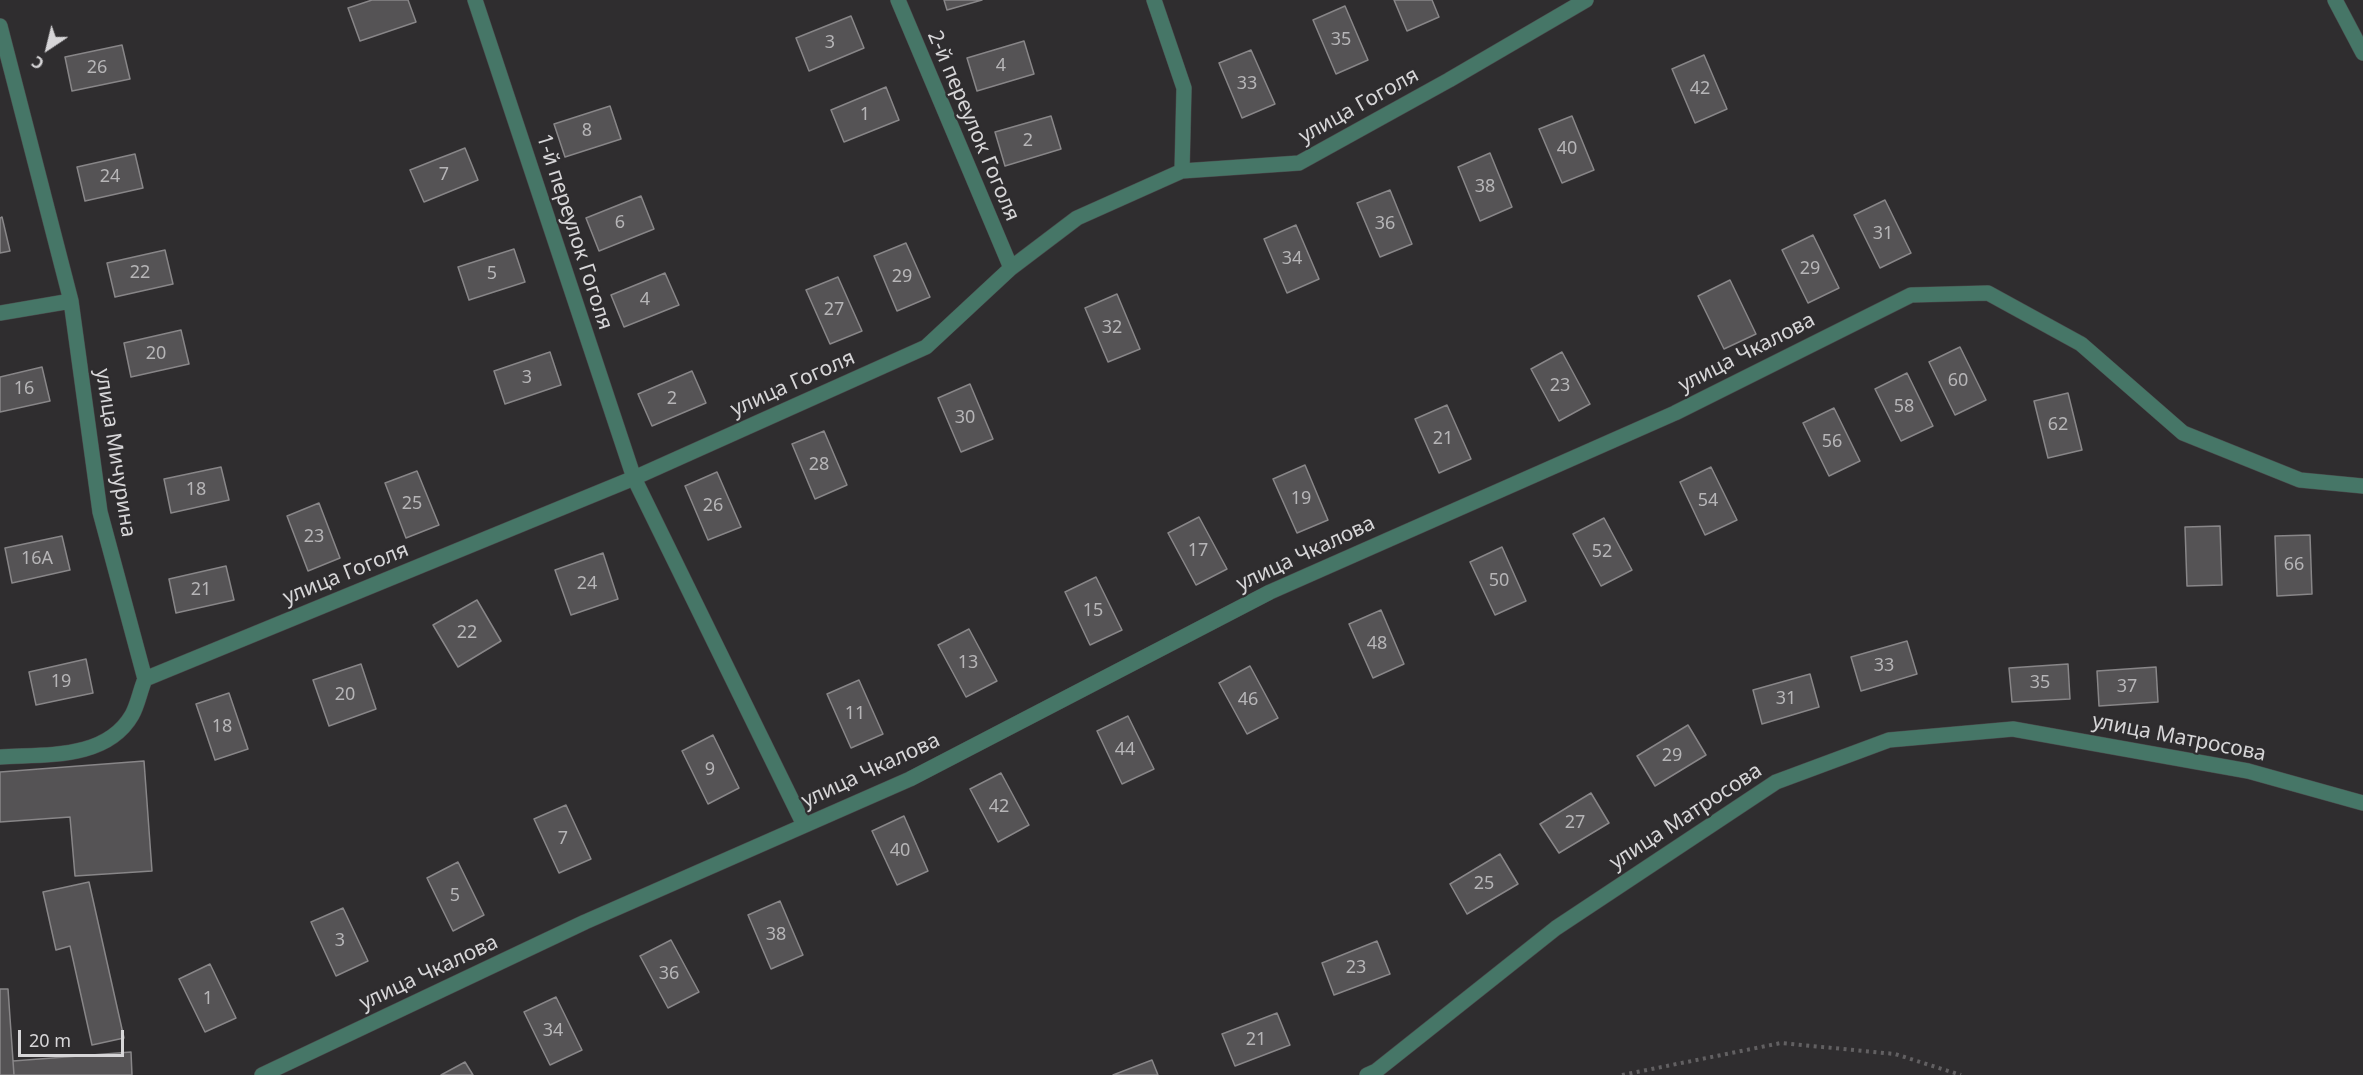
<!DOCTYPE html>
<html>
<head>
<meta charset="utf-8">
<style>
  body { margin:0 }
  #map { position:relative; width:2363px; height:1075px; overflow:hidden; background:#2f2d2f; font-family:"Noto Sans",sans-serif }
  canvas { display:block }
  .north { position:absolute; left:18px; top:18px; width:60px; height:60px; -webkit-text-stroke:4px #2f2d2f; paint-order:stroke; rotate:215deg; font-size:16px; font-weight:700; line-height:24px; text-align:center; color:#d7d6d8 }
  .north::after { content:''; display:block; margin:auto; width:21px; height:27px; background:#d7d6d8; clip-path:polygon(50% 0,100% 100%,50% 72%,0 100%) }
  .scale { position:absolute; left:18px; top:1030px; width:106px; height:27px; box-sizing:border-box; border:3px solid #d7d6d8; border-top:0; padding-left:8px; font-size:18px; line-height:21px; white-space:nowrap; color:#d7d6d8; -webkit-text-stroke:4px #2f2d2f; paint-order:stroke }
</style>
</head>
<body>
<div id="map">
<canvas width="2363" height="1075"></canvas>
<div class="north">С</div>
<div class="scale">20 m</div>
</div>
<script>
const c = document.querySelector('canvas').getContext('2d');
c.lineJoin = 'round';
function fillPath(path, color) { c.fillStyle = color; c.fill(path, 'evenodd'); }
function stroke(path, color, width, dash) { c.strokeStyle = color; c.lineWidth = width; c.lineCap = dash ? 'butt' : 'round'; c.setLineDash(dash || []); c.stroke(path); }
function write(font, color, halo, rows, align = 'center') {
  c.font = font + ' "Noto Sans",sans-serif'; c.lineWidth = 4.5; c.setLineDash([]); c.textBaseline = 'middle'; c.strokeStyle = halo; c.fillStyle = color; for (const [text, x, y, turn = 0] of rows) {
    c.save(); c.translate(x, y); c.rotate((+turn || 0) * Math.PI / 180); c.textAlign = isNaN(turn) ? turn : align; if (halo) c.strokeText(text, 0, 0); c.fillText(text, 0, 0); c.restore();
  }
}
const building = new Path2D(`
  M372,0H408L416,22L360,41L348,8Z
  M944,0H982L947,10Z
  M1394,0H1432L1439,17L1407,31Z
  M1345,6L1368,60L1336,74L1313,20Z
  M851,16L864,48L809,71L796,38Z
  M1024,41L1034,74L977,91L967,58Z
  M122,45L130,79L72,91L65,57Z
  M1251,50L1275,104L1242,118L1219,63Z
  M1704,55L1727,109L1695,123L1672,69Z
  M886,87L899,120L844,142L831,110Z
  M610,106L621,139L565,157L554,124Z
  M1051,116L1061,149L1005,166L995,132Z
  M1572,116L1594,170L1562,183L1539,129Z
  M465,148L478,180L424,202L410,170Z
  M1490,153L1512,207L1480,221L1458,167Z
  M135,154L143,188L85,201L77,167Z
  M1390,190L1412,244L1380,257L1357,203Z
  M641,196L654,229L599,251L586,218Z
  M1885,200L1911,253L1880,268L1854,215Z
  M2,217L10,251L0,253V218Z
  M1296,225L1319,279L1287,293L1264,239Z
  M1813,235L1839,288L1808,303L1782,250Z
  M906,243L930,297L897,311L874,256Z
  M514,249L525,282L469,300L458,267Z
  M165,250L173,284L115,297L107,263Z
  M665,273L679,305L624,327L611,295Z
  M838,277L862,331L830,344L806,290Z
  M1730,280L1756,334L1724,349L1698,296Z
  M1117,294L1140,349L1108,362L1085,308Z
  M181,330L189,364L131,377L124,343Z
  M1960,347L1986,400L1955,415L1929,362Z
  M550,352L561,385L505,404L494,371Z
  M1562,352L1590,404L1559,421L1531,369Z
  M42,367L50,401L0,412V377Z
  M692,371L706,403L652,426L638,394Z
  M1907,373L1933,426L1901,441L1875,389Z
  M970,384L993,439L961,452L938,398Z
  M2068,393L2082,450L2048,458L2034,401Z
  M1447,405L1471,459L1439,473L1415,419Z
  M1834,408L1860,461L1829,476L1803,423Z
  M824,431L847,485L815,499L792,444Z
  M1305,465L1328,520L1297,533L1273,479Z
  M221,467L229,500L171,513L164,479Z
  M1711,467L1737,520L1705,535L1680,482Z
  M417,471L439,525L406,538L385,483Z
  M717,472L741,527L708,540L685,486Z
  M319,503L340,558L308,571L287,516Z
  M1199,517L1227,569L1196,585L1168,533Z
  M1604,518L1632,570L1601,586L1573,534Z
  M2220,526L2222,585L2187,586L2185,527Z
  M2310,535L2312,594L2277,596L2275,536Z
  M62,536L70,570L12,583L5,548Z
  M1502,547L1526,601L1495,615L1470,562Z
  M603,553L618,599L571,615L555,570Z
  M226,566L234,600L176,613L169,579Z
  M1096,577L1122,630L1090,645L1065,592Z
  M477,600L501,641L458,667L433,625Z
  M1381,610L1404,664L1373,678L1349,624Z
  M969,629L997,681L966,697L938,645Z
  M1907,641L1917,674L1861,691L1851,657Z
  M86,659L93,693L36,705L29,672Z
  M361,664L376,709L329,726L313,680Z
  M2068,664L2070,699L2012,702L2009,668Z
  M1250,666L1278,718L1247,734L1219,683Z
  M2156,667L2158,702L2099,706L2097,671Z
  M1810,674L1819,707L1762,724L1753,690Z
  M859,680L883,734L851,748L827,694Z
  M229,693L248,749L215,760L196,704Z
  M1128,716L1154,769L1122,784L1097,731Z
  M1688,725L1706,755L1655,786L1637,756Z
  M713,735L739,788L708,804L682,751Z
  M144,761L152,871L75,876L70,817L0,822V772Z
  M1001,773L1029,825L998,842L970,789Z
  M1591,793L1609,823L1559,853L1540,824Z
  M566,805L591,859L559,873L534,819Z
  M904,816L928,871L897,885L872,831Z
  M1500,854L1518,884L1467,914L1450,884Z
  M458,862L484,915L453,931L427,878Z
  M89,882L124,1038L92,1045L70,946L56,950L43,892Z
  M780,901L803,955L771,969L748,915Z
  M343,908L368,961L336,976L311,922Z
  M671,940L699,992L668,1008L640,956Z
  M1377,941L1390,974L1334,995L1322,963Z
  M210,964L236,1018L205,1032L179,979Z
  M0,989H8L14,1075H0Z
  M556,997L582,1050L550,1065L524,1012Z
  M1277,1013L1290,1045L1235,1066L1222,1034Z
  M131,1052L132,1075H14L13,1061Z
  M1152,1060L1158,1075H1113Z
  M465,1062L473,1075H441Z`);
fillPath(building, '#555355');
stroke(building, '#888688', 1.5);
const minor = new Path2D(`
  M475,0L634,478L804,825
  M898,0L1011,268
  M1154,0L1184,88L1182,171
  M2335,0L2363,53
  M0,26L71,301L100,512L145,679
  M0,313L71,301
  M0,757C45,754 106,760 132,715C138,704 140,691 145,679L634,478L926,347L1011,268L1077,218L1182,171L1299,163L1449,80L1586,0
  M262,1075L585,922L910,779L1270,592L1675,413L1911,295L1988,293L2081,344L2183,433L2300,480L2363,486
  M1367,1075L1376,1071L1556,928L1776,782L1889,740L2013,729L2248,771L2363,803`);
stroke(minor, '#4a484a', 16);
stroke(new Path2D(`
  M1622,1075L1781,1043L1895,1054L1961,1075`), '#626062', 4, [3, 4.5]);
stroke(minor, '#467667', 15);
write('18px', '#b6b5b7', null, [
  ["35",1341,40],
  ["3",830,43],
  ["4",1001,66],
  ["26",97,68],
  ["33",1247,84],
  ["42",1700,89],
  ["1",865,115],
  ["8",587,131],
  ["2",1028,141],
  ["40",1567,149],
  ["7",444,175],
  ["24",110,177],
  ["38",1485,187],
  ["6",620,223],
  ["36",1385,224],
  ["31",1883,234],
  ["34",1292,259],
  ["29",1810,269],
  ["22",140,273],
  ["5",492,274],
  ["29",902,277],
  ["4",645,300],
  ["27",834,310],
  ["32",1112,328],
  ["20",156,354],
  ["3",527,378],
  ["60",1958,381],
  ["23",1560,386],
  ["16",24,389],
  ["2",672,399],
  ["58",1904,407],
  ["30",965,418],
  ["62",2058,425],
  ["21",1443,439],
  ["56",1832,442],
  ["28",819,465],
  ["18",196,490],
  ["19",1301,499],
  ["54",1708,501],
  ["25",412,504],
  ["26",713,506],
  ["23",314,537],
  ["17",1198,551],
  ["52",1602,552],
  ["16А",37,559],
  ["66",2294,565],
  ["50",1499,581],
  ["24",587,584],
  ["21",201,590],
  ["15",1093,611],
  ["22",467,633],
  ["48",1377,644],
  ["13",968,663],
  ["33",1884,666],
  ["19",61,682],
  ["35",2040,683],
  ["37",2127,687],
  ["20",345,695],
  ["31",1786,699],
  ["46",1248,700],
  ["11",855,714],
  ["18",222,727],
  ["44",1125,750],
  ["29",1672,756],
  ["9",710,770],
  ["42",999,807],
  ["27",1575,823],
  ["7",563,839],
  ["40",900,851],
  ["25",1484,884],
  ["5",455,896],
  ["38",776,935],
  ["3",340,941],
  ["23",1356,968],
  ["36",669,974],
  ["1",208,999],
  ["34",553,1031],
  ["21",1256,1040]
]);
write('21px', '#d7d6d8', '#2f2d2f', [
  ["улица Гоголя",1359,106,-29],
  ["2-й переулок Гоголя",973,126,67],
  ["1-й переулок Гоголя",574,232,72],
  ["улица Чкалова",1747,353,-27],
  ["улица Гоголя",793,384,-24],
  ["улица Мичурина",115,453,81],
  ["улица Чкалова",1306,554,-25],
  ["улица Гоголя",346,574,-22],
  ["улица Матросова",2179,738,11],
  ["улица Чкалова",871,771,-25],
  ["улица Матросова",1686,817,-33],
  ["улица Чкалова",429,973,-25]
]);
</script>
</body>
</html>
